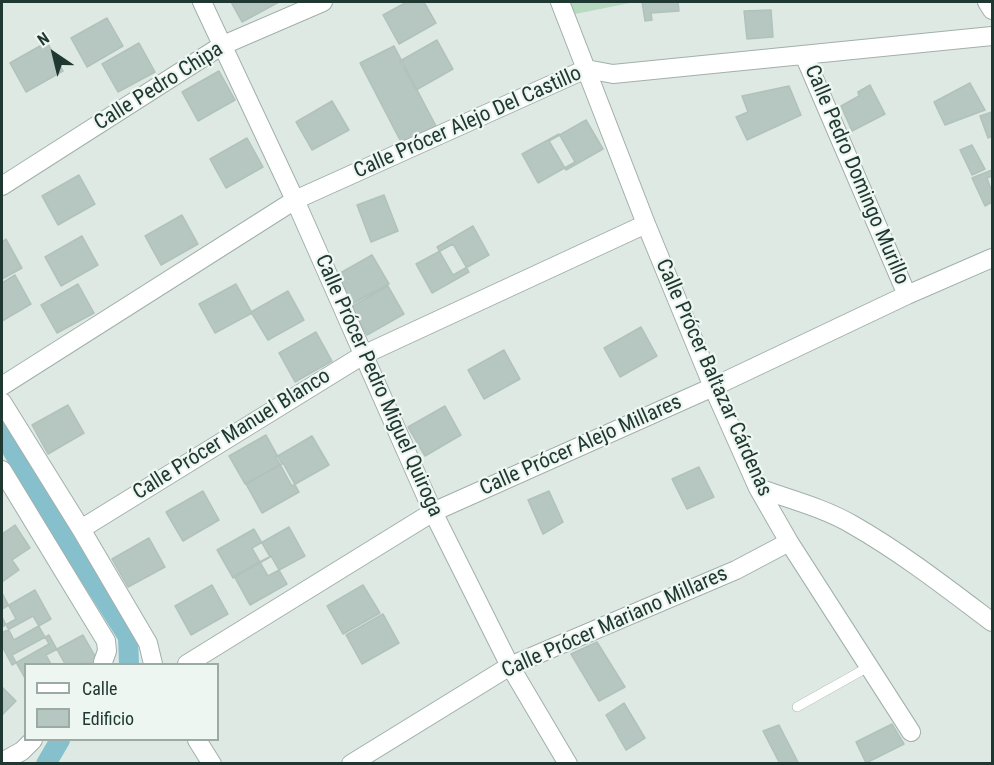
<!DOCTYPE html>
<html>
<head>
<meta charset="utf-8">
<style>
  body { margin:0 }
  #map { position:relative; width:994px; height:765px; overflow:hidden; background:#dee9e4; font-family:"Roboto Condensed",sans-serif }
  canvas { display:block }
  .frame { position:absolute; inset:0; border:3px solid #203832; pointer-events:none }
  .legend { position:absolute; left:24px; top:663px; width:195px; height:78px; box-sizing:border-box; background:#eef6f2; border:2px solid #9caaa5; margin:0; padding:8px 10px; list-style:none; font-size:18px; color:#203832 }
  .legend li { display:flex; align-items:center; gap:12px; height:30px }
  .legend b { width:30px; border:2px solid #9caaa5 }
  .north { position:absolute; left:24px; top:24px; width:60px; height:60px; -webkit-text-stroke:4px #eef6f2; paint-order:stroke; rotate:325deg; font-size:16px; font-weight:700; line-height:24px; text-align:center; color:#203832 }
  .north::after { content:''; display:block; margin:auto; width:21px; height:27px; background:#203832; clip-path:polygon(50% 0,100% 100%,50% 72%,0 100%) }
</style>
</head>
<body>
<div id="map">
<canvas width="994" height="765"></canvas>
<div class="frame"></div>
<ul class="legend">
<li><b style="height:8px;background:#fff"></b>Calle</li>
<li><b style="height:16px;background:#b6c6c0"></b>Edificio</li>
</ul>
<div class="north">N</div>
</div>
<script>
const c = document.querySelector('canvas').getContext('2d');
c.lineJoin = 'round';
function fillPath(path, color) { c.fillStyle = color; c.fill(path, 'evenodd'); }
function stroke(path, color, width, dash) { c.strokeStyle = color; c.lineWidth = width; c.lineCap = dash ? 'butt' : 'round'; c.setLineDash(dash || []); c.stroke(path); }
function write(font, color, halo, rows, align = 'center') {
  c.font = font + ' "Roboto Condensed",sans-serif'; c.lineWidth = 4.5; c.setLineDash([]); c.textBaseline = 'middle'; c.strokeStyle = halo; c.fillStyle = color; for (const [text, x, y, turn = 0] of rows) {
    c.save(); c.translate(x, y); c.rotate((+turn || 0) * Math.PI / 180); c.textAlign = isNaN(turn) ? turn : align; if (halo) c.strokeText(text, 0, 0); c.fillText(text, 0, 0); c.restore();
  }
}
fillPath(new Path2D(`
  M570,2H635L575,14Z`), '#b7dac1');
stroke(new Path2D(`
  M2,433L52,517L128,637L129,664
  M46,764L60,740`), '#86c0cd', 20);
const building = new Path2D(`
  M231,2H279L242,22Z
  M407,2H424L436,23L399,44L383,15Z
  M642,2H678L679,11L651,13L652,20L645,21Z
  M771,10L773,37L747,39L744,11Z
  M107,18L123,46L87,67L71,38Z
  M437,40L453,69L416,90L400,61Z
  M47,42L63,71L26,92L10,63Z
  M139,43L155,72L118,92L102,64Z
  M394,46L436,126L402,144L360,63Z
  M219,71L235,100L198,121L182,92Z
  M970,83L985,110L945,125L934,102Z
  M870,85L885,114L852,131L841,106L859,96L858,92Z
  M789,86L801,115L747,140L736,117L748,112L742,96Z
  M332,101L349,130L312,150L296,122Z
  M992,112V136L988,138L980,116Z
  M586,120L603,149L566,170L549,141Z
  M559,134L575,162L538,183L522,154Z
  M247,138L263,167L226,188L210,159Z
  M972,145L985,169L972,175L960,150Z
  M992,170V176L987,178L992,192V202L985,206L972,178Z
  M79,175L95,204L58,225L42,196Z
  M384,195L398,231L371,242L357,205Z
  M182,215L198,244L161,265L145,236Z
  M473,226L489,255L453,275L437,247Z
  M82,236L98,265L61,286L45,257Z
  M6,239L22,268L2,279V242Z
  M453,244L469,272L432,293L416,264Z
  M372,255L389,284L352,304L335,276Z
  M15,275L31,304L2,321V283Z
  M78,284L94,313L57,333L41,305Z
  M236,284L252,313L215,333L199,304Z
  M388,286L404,314L367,335L351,307Z
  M288,291L304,320L268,340L251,312Z
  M641,327L657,356L620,377L604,348Z
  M316,332L332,361L295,382L279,353Z
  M504,350L520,379L484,399L468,370Z
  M68,405L84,433L48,454L32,425Z
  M445,406L461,435L425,456L408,427Z
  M266,435L282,464L245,484L229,456Z
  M312,436L329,465L292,486L276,457Z
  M283,463L299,492L262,513L246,484Z
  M699,467L714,497L687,509L672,479Z
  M203,491L219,520L183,541L166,512Z
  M549,491L563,522L543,534L528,500Z
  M15,525L30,548L12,560L19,570L2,582V534Z
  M289,527L305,556L268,576L252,548Z
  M254,529L270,557L233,578L217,550Z
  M149,538L165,567L128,587L112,559Z
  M271,556L287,584L250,605L234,576Z
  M212,585L228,614L191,635L175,606Z
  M363,585L380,613L343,634L327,606Z
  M35,590L51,619L14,640L2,617V609Z
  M2,593L16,619L2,627Z
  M383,614L399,643L362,664L346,635Z
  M33,616L49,644L12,665L2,646V633Z
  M49,635L65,664H26V680L12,655Z
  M83,635L99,663L51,664L46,655Z
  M597,642L625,687L599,701L571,654Z
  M2,687L16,701L2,715Z
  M624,703L645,738L626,750L606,715Z
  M892,724L904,744L866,763L856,742Z
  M779,725L799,764H780L763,731Z`);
fillPath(building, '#b6c6c0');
stroke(building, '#b0c2bb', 1.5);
const service = new Path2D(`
  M797,707L870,666`);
const minor = new Path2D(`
  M202,2L295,200L433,512L510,666L568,764
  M560,2L646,224L713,387L758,488L789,542L911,732
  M987,2L992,10
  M804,55L907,295
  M2,186L221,46L323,2
  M2,386L295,200L586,69L613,74L992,36
  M2,402L81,529L148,643L153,664
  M758,488C789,499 824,508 853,525C902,553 947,588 992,622
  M81,529L363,355L646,224
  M187,664L433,512L713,387L907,295L992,258
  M2,762L22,751L33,740
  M351,764L510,666L736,570L789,542`);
const tertiary = new Path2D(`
  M2,470L106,641L107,651L103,662
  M197,740L212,764`);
stroke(service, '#a1b0ab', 10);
stroke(minor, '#a1b0ab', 20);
stroke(tertiary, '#a1b0ab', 20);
stroke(service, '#fff', 9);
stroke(minor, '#fff', 18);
stroke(tertiary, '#fff', 18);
write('21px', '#203832', '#eef6f2', [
  ["Calle Pedro Chipa",159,87,-32],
  ["Calle Prócer Alejo Del Castillo",468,123,-24],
  ["Calle Pedro Domingo Murillo",856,175,67],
  ["Calle Prócer Baltazar Cárdenas",713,378,66],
  ["Calle Prócer Pedro Miguel Quiroga",378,386,66],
  ["Calle Prócer Manuel Blanco",232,435,-32],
  ["Calle Prócer Alejo Millares",581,446,-24],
  ["Calle Prócer Mariano Millares",615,623,-24]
]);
</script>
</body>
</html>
